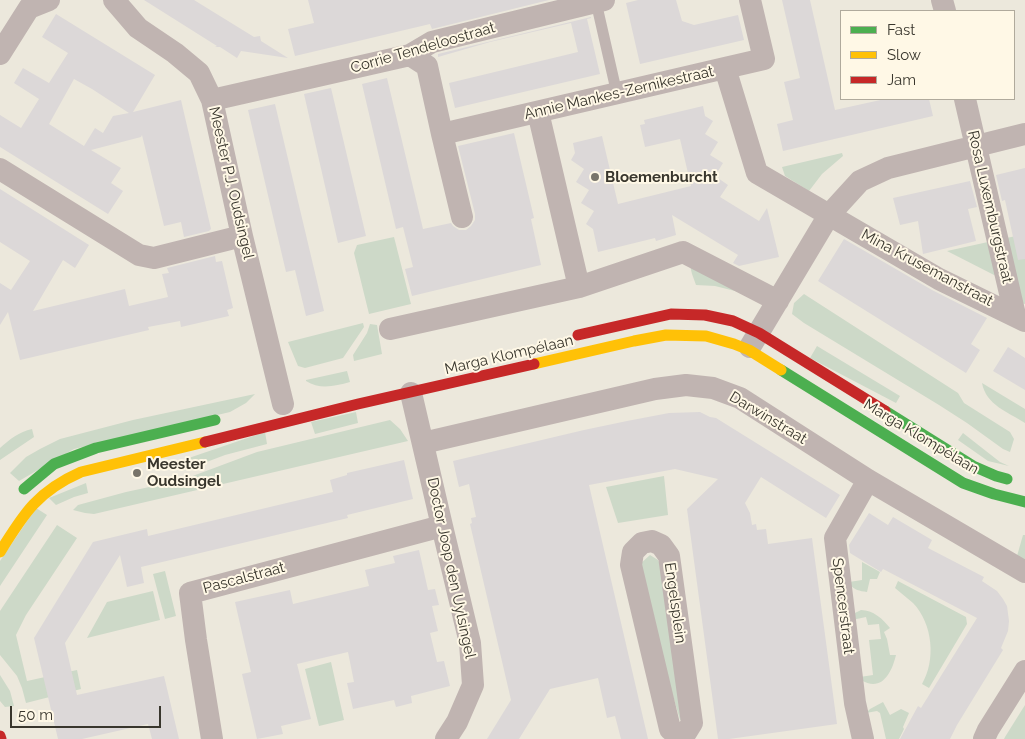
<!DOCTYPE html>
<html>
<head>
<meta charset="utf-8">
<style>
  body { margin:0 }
  #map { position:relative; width:1025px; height:739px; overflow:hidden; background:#ece8dc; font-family:Raleway,sans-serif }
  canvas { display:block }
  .legend { position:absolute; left:840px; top:10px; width:175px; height:90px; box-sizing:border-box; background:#fff8e6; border:1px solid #b0aa9c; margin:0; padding:6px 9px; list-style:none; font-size:15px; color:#39362d }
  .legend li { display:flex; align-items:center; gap:10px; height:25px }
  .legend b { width:25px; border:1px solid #b0aa9c }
  .scale { position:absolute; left:10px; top:706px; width:151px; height:22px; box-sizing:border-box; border:2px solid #39362d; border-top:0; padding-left:6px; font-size:15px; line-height:18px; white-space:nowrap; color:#39362d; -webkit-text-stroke:4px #fff8e6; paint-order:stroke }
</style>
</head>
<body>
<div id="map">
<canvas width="1025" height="739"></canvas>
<ul class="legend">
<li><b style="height:6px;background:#4caf50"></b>Fast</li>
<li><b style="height:6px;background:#ffc107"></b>Slow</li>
<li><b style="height:6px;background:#c62828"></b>Jam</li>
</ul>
<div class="scale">50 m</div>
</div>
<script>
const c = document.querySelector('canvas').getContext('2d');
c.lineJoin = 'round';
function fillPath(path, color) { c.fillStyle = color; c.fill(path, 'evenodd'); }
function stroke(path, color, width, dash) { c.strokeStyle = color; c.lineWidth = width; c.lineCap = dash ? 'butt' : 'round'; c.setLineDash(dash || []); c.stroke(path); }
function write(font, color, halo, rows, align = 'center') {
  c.font = font + ' Raleway,sans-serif'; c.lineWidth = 4; c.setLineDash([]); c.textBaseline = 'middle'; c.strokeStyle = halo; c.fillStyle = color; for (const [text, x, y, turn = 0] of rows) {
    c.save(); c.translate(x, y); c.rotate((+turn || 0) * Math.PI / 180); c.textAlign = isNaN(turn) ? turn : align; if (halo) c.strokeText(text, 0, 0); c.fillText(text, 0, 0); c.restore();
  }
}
fillPath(new Path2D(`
  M842,153L843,156L822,174L809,191L785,176L782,167Z
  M1025,234V304L1016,302L1002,239Z
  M394,237L411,304L369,314L354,253L357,245Z
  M988,242L996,276L947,251Z
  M688,257L751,295L715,286L696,285L692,274Z
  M804,294L958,393L964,403L1010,432L1014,439L1010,452L1003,449L967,423L939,405L804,323L792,314L794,303Z
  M363,323L364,327L343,358L305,368L298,366L288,342Z
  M370,324L377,325L382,354L354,361L353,355L367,333Z
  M817,346L900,396L896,403L810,358Z
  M347,371L350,382C335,386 320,390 306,381V380Z
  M982,383L1025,409V423C1008,412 986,405 982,383Z
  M255,394L246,403L230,412L74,449L19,481L10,473L26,457L40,449L60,439L133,420Z
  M356,412L358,423L315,434L311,422Z
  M390,420L400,429L408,441L94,514L85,513L73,510L78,505L126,492L182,480L257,452Z
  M32,429L34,437L0,460V448C10,439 19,432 32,429Z
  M265,432L267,444L225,455L183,471L180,461Z
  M963,433L1000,462L1009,466L988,461L958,440Z
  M664,476L668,515L618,523L606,487Z
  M86,483L88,493L74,497L56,505L49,498Z
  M36,508L47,515L0,586V561Z
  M57,525L77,538L26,615L16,635L27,681L77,670L81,689L26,703L22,688L17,676L0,655V611Z
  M1023,535H1025V561L1017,556Z
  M650,555L658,560L663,571L685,720H680L661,655L639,565Z
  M862,562L880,572L877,579H870L867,592C859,591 855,590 849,584V582L862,580Z
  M165,571L176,616L165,619L153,574Z
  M898,581L966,617L967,624L929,688L922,684C936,660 933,624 913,603C907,598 901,593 895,588Z
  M153,591L160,620L87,638L107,602Z
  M861,610C873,610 883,619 890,628L884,632L887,639L890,655H896C892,672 882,693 861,680L860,677L873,675L869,640L881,639L879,624L868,625L866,617L852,620L855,613Z
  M331,662L344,720L319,726L305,669Z
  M0,675L10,691L14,706L5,707L0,701Z
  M883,702L890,715L901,709L909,713L903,727L904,729L899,739H886L880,713L877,711L866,713L870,709Z
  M1025,705V739H1004L1005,737Z`), '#cdd9c8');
fillPath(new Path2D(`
  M144,0H194L254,37L260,36L261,41L288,58L241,51L237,58L220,47H215L217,46Z
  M308,0H549L432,29L430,24L295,56L288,29L314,23Z
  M638,0H676L682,21L694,25L738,15L744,40L640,64L626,3Z
  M782,0H810L835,110L885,99H929L933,116L783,151L777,124L793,120L784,82L800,78Z
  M56,14L155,75L133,112L181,100L211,229L209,231L184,237L181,222L164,226L142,135L141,137L91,150L121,168L111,183L123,191L108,214L0,147V115L21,128L39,99L14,83L23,68L49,83L68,53L42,37ZM74,79L92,89L129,113L113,116L103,133L95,128L84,146L49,124Z
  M591,17V18L587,19L600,74L455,108L449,83L578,52L571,23L490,42L438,57V54Z
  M387,78L423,229L451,223L453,226L459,230H466L471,226L475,220V214L458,146L514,133L534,218L531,219L541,265L412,296L405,269L413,267L403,227L396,229L362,84Z
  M331,88L366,236L338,243L304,94Z
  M275,104L324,311L306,316L295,270L286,272L248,110Z
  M703,106L705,116L713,121L705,134L718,142L710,155L723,163L715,176L728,185L720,197L759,221L767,208L779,257L739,266L733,263L738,255L672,215L676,235L656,241L655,238L598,252L593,229L586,224L594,211L581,203L589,190L576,182L584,169L571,160L575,153L573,143L602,136L618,204L691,186L680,139L645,147L640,125L645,124L644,120Z
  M1025,168V259L1018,260L1005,200L1002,201L996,175Z
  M970,181L977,207L968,209L976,241L923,254L918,221L900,225L893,198Z
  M0,189L89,245L75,268L63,260L33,311L125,289L129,306L168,297L162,274L169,273L167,268L215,256L216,262L222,261L233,308L227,310L229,316L181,327L180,321L148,327L149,330L20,360L8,312L0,325V283L11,290L30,261L0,242Z
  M844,239L932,290L987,318L971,344L980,350L966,373L818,281Z
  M1008,347L1025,358V390L993,371Z
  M700,412L710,417L716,418L840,495L826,518L761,477L745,503L750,513L752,525L756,524L757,530L766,529L768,544L812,538L837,724L729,739H718L687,509L718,479L675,469L589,485L648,739H621L615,716L607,718L598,678L550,689L519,739H487L511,700L470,524L472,523L471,518L476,517L469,484L459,487L453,461L584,430L627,421L669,413Z
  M404,460L413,499L347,515L348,518L141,567L144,583L127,587L120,555L65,643L77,695L164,676L179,739H152L148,724L82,739H58L34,638L93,542L147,529L148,536L333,492L330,480L347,475V473Z
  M869,513L888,525L893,517L932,540L928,548L984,577L982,581L997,591L1003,599L1007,606L1009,621L1008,631L1001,648L1003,650L957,725L950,739H900L918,706L921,708L977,618L883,569L881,572L850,553L849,545Z
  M419,550L428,590L435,589L439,605L432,606L438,631L430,633L437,662L444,661L450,686L411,696L412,703L396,707L394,700L353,709L347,683L354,682L348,652L297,664L311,719L281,726L283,734L257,739L242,674L251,672L235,602L290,590L293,604L369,586L365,570L395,563L393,556Z`), '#dcd8d8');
stroke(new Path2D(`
  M596,2L617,94`), '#c0b4b1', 11);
stroke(new Path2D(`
  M114,0L138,28L175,53L199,73L212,100L242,236L283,404
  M942,0L945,11
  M0,54L29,8L49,0
  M410,55L427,66L442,134L462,217
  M725,68L764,59L750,0
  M965,99L1015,315
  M212,100L410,55L432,42L604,0
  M538,112L579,287
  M442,134L725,68L757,173L939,279L1025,321
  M0,169L139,255L154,258L242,236
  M390,329L579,287L683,252L778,301
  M750,347L829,215L860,181L888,168L1025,134
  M411,393L442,526L470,643L473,685L457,722L446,739
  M423,443L655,389L686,385L713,388L740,398L868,480L1025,572
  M212,739L196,640L190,593L442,526
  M681,739L670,729L631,565L633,552L642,543L652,541L661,545L669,556L692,723L682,739
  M863,739L855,703L835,538L868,480
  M984,739L988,730L1025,671`), '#c0b4b1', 22);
stroke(new Path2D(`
  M781,370L963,483L994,494L1025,502
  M885,411L973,466L996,476L1007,479
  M24,489L54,464L96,448L215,420`), '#4caf50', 11);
stroke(new Path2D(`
  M534,364L634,341L666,335L706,336L734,344L749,350L781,370
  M0,552C24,513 38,491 81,472L205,442`), '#ffc107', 11);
stroke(new Path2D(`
  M578,335L671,314L705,315L733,321L759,333L885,411
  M205,442L358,404L534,364
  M0,736L1,739`), '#c62828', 11);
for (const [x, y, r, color] of [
  [595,177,5,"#78746a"],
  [137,473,5,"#78746a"]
]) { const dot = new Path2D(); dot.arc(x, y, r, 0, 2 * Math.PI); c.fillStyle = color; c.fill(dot); stroke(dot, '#fff8e6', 2); }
write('15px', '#39362d', '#fff8e6', [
  ["Corrie Tendeloostraat",423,48,-16],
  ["Annie Mankes-Zernikestraat",619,93,-13],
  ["Meester P.J. Oudsingel",231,183,77],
  ["Rosa Luxemburgstraat",990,207,77],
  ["Mina Krusemanstraat",927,268,28],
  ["Marga Klompélaan",509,355,-13],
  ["Darwinstraat",768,418,31],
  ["Marga Klompélaan",921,437,31],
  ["Doctor Joop den Uylsingel",451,568,78],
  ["Pascalstraat",244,578,-15],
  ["Engelsplein",675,603,82],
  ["Spencerstraat",843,606,83]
]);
write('bold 15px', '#39362d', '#fff8e6', [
  ["Bloemenburcht",605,177],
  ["Meester",147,464],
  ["Oudsingel",147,481]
], 'left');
</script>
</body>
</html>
